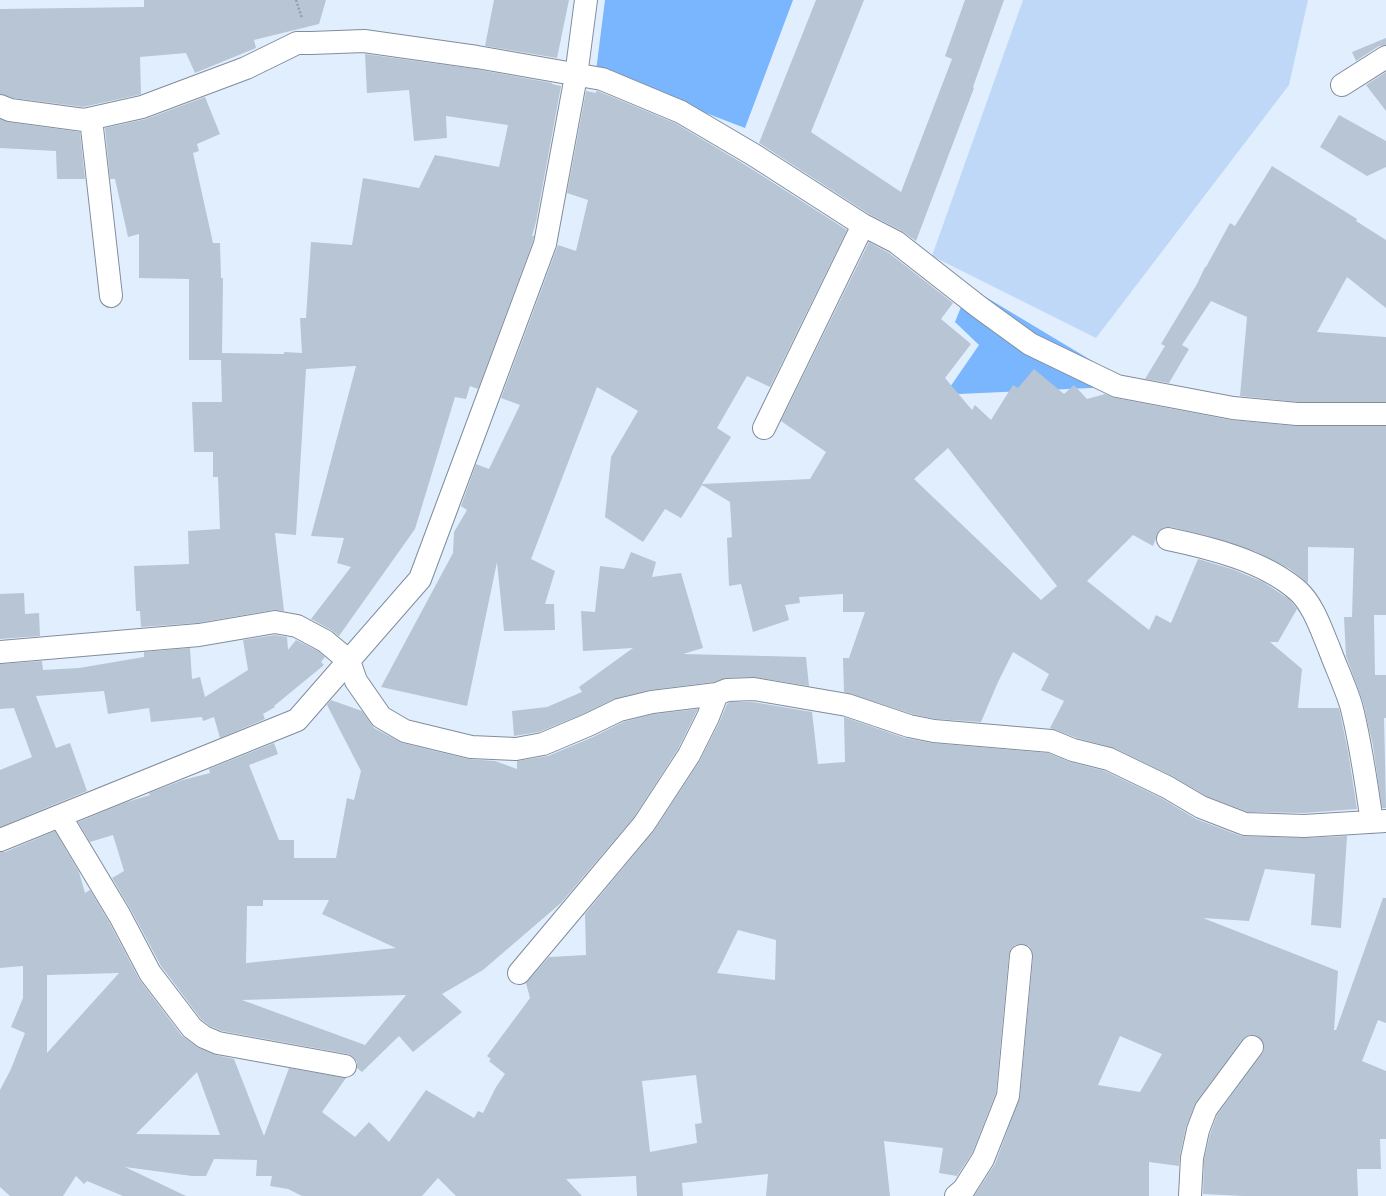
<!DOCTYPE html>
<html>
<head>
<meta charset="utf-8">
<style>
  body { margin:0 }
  canvas { display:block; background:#e0eefe }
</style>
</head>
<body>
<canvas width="1386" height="1196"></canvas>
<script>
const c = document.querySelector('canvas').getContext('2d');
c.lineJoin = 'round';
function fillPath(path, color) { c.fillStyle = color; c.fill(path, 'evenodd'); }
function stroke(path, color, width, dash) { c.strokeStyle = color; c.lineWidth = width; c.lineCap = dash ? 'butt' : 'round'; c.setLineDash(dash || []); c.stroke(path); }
fillPath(new Path2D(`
  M1023,0H1308L1289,85L1096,338L932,256Z`), '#bfd8f7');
fillPath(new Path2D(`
  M605,0H793L745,128L596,71Z
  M969,287L1134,386L959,394L948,390L979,345L955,322Z`), '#79b6fd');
fillPath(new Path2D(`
  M144,0H326L319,24L254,40L256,48L195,73L186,53L140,57L141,94L138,95L83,107L13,98L0,94V9L144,7Z
  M494,0H569L557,58L485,46Z
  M816,0H864L811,132L901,192L952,59L945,56L965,0H1004L973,87L974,88L916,241L902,231L869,214L759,143Z
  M1386,38V45L1379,46L1356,61L1352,52Z
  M365,54L475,69L552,83V84L561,86L536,222L532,236H534L533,241L478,389L470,386L466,399L455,397L415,529L339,636L331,630L311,619L351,567L337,563L344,538L311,536L356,366L306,369L296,535L275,533L284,611L273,610L197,623L141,627L140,611H136L134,566L189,564L188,531L220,529L218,477H213V452H194L192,402H222L221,360H189V279L139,278V234L128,237L115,179H110L105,128L146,119L205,97L220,134L197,144L199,151L193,153L213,243H220L221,278H223L222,353L284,354V352L302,353L300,318H306L311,242L352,245L363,178L419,188L435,155L499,167L508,125L446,116L447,138L414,141L409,90L367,93Z
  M1386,72V111L1366,85Z
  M586,91L596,93V91H598L675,123L747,166L847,230L770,387L747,376L717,428L731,437L702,484L810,479L826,452L781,421L869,242L889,253L953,303L941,319L971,344L945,378L972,410L975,405L991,420L1013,385L1018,388L1034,369L1064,394L1074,385L1087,399L1105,394L1115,398L1231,420L1296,426H1386V615H1374L1375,675H1386V718H1384L1386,808H1382L1373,746L1363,702L1346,656L1344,617H1352L1354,548L1308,547V583L1290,569L1257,552L1205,535L1171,527H1165L1159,531L1153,546L1133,535L1087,581L1149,630L1156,615L1171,623L1198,559L1232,569L1263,582L1289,599L1297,609L1278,642H1270L1302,669L1298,708H1339L1348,751L1357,809L1304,813L1248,812L1206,796L1172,776L1114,748L1077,738L1050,728L1064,701L1041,690L1049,674L1013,652L998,682L981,722L936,719L912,714L844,692L843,658H849L865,612H843V594L799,597L800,603L785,605L789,620L753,632L741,584L729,586L727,538L732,537L730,502L702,485L681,518L665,509L643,542L605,517L611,457L638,411L597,387L531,559L555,571L545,604H554L555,630L504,631L497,562L467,706L381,687L453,553L454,532L467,510L461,506L476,464L489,469L520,405L501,398L558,245L576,251L588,200L567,193ZM948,448L1057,586L1041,600L914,479Z
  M1339,115L1386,141V167L1367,176L1320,147Z
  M0,119L8,122L80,132L85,179H57L56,151L0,148Z
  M1272,166L1357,219L1356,221L1386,240V308L1347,277L1317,332L1386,337V402H1298L1240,396L1247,317L1211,301L1182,345L1189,349L1169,383L1145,379L1165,346L1161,344L1197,284L1205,267H1206L1230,223L1235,226Z
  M631,552L656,562L652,577L681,573L703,648L683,654L806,657L809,686L754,677L726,678L714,682L650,690L614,699L583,714L539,732L514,736L512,711L547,707L582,692L579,687L633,648L583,651L581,611L595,612L600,566L624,569Z
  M24,593L25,614L39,613L40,636L0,639V594Z
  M275,635L287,637L288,650L296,640L318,651L325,657L321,662L324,665L274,706L275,707L263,714L265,719L220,738L214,717L203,721L202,717L151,722L149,708L108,714L104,691L36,696L56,748L70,743L87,791L0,827V770L32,757L14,708L0,709V664L42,661L43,670L79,668L144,657V652L190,648L192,679L200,677L205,697L248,670L243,640Z
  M331,700L362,711L374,728L402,743L468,759L495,761L517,769V761L548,756L593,737L623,722L654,714L698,709L678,749L634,817L561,903L483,970L442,994L462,1012L413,1052L399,1036L362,1072L357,1068V1062L353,1057L348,1054L222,1031L210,1026L201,1019L161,966L131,910L112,878L124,871L113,835L90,842L78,822L124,803L150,795L149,793L183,780L210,773L209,769L274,743L278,754L249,765L279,840H294V858H336L347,798L354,800L361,771L327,705ZM263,900H329L322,914L396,948L246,963L247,906H263ZM406,995L365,1045L242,1000Z
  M730,702H753L812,712L818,764L845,762L844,717L905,738L932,743L1048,753L1070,762L1105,771L1161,798L1196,819L1241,836L1304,838L1347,836L1341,928L1311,925L1315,874L1265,869L1249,921L1203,918L1338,971L1334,1030H1336L1383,898H1386V1023L1378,1020L1362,1061L1386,1071V1139H1380L1381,1169H1357L1358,1196H1244L1203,1194L1204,1160L1210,1134L1217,1115L1262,1054L1264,1049L1263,1042L1259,1037L1253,1035L1247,1036L1242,1040L1196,1102L1186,1127L1180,1155L1179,1166L1149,1162V1196H974L995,1164L1020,1097L1033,957L1032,951L1029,946L1022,944L1015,945L1011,949L1009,954L996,1093L972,1153L957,1176L939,1173L943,1148L884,1141L890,1196H766L768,1174L682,1183L683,1196H637L636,1176L566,1179L582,1196H456L438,1178L422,1196H302L288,1189L270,1186L272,1176H256L257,1160L214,1159L206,1176H192L125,1167L186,1196H123L87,1181L84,1184L76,1176L63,1196H10L0,1187V1090L11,1069L25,1033L11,1027L23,998V966L0,968V852H5L55,831L79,872L85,893L90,890L109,922L139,979L182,1036L199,1048L216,1055L234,1059L264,1136L289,1068L346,1078L322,1112L355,1137L369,1122L389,1142L426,1090L474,1118L478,1111L483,1113L496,1087L505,1074L489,1061L491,1059L487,1056L530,998L526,983L549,957L586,955L585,914L654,831L699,762L719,723L727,704ZM738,930L776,940L775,980L717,973ZM119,973L47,1053V975ZM1120,1036L1162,1054L1140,1092L1098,1085ZM197,1072L220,1135L136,1134ZM696,1075L702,1123L695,1124L697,1143L650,1152L642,1081Z`), '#b8c5d5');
const minor = new Path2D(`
  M1342,85L1386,57
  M0,106L10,110L84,120L142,107L246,68L297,43H311L364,41L477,57L602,79L681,112L754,155L863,225L896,242L979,307L1030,344L1117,386L1233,408L1297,414H1386
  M91,119L111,296
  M764,428L863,225
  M1168,539C1211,548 1263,561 1297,590C1313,604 1321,629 1329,648C1336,667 1345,686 1351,705C1361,743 1366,783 1372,822
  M0,652L199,635L275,622L297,626L325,641L349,661L356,681L381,717L405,731L471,747L516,749L543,744L588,725L619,710L652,702L717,694L727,690L754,689L847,705L909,726L934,731L1051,741L1073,750L1109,759L1167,787L1201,807L1245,824L1304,826L1386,821
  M60,816L120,916L150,973L192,1028L204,1037L218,1043L345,1066
  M0,840L297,720L420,579L545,244L576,76L586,0
  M519,973L644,824L689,755L708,717L717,694
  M956,1196L964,1189L983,1159L1008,1096L1021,956
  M1190,1196L1192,1158L1198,1130L1206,1109L1252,1047`);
stroke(minor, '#818d9c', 24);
stroke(new Path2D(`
  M296,0L302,18`), '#959fab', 2.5, [2, 2]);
stroke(minor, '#fff', 22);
</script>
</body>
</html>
